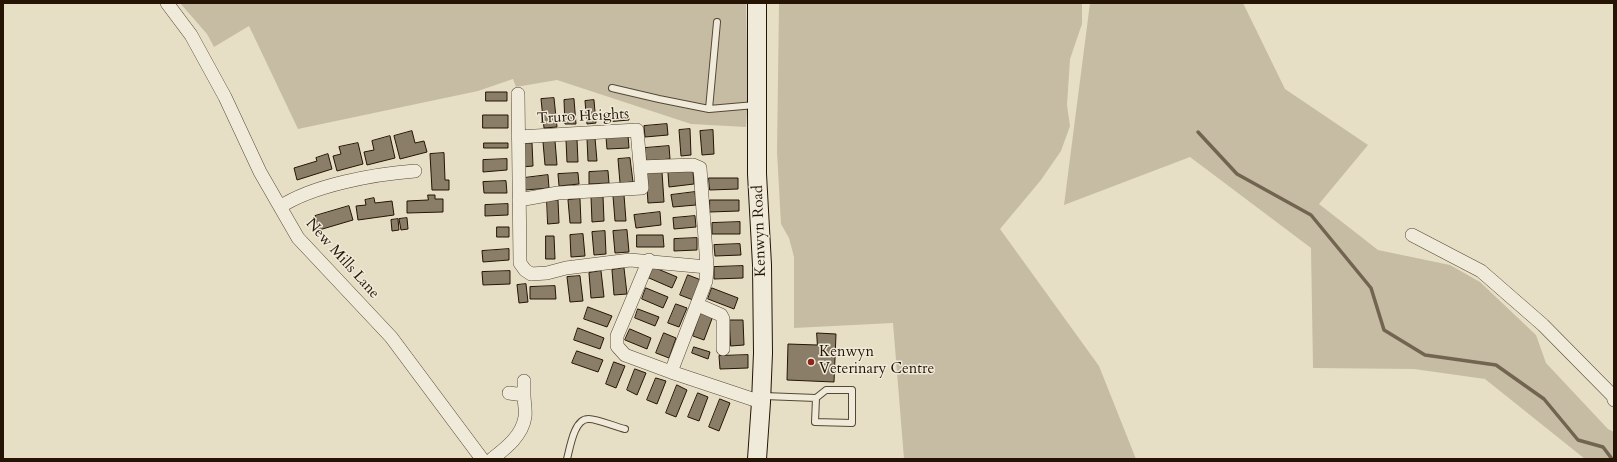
<!DOCTYPE html>
<html>
<head>
<meta charset="utf-8">
<style>
  body { margin:0 }
  #map { position:relative; width:1617px; height:462px; overflow:hidden; background:#e7dfc5; font-family:Cardo,serif }
  canvas { display:block }
  .frame { position:absolute; inset:0; border:4px solid #251404; pointer-events:none }
</style>
</head>
<body>
<div id="map">
<canvas width="1617" height="462"></canvas>
<div class="frame"></div>
</div>
<script>
const c = document.querySelector('canvas').getContext('2d');
c.lineJoin = 'round';
function fillPath(path, color) { c.fillStyle = color; c.fill(path, 'evenodd'); }
function stroke(path, color, width, dash) { c.strokeStyle = color; c.lineWidth = width; c.lineCap = dash ? 'butt' : 'round'; c.setLineDash(dash || []); c.stroke(path); }
function write(font, color, halo, rows, align = 'center') {
  c.font = font + ' Cardo,serif'; c.lineWidth = 3; c.setLineDash([]); c.textBaseline = 'middle'; c.strokeStyle = halo; c.fillStyle = color; for (const [text, x, y, turn = 0] of rows) {
    c.save(); c.translate(x, y); c.rotate((+turn || 0) * Math.PI / 180); c.textAlign = isNaN(turn) ? turn : align; if (halo) c.strokeText(text, 0, 0); c.fillText(text, 0, 0); c.restore();
  }
}
fillPath(new Path2D(`
  M180,3H746L748,97L746,127L691,124L557,80L516,87L513,79L478,91L298,129L249,26L214,47L207,34Z
  M779,3H1082V24L1070,59L1067,105L1070,126L1061,151L1041,180L1000,229L1099,366L1136,459H904L893,323L794,328V257L789,238L781,224L777,152Z
  M1090,3H1243L1285,89L1368,145L1319,204L1378,250L1450,265L1480,282L1536,335L1546,363L1608,429L1614,432V459H1585L1485,379L1414,369L1313,368L1311,248L1190,157L1064,205Z`), '#c6bca4');
stroke(new Path2D(`
  M1198,132L1237,174L1311,215L1371,288L1384,330L1425,355L1496,365L1544,399L1578,440L1603,447L1612,459`), '#726450', 3.5);
const building = new Path2D(`
  M486,92H507V101H486Z
  M554,98L557,127L544,128L541,99Z
  M574,99L576,124H565L564,100Z
  M594,100L596,123L587,124L585,101Z
  M628,112L629,120L606,122L605,114Z
  M483,115H508V128H483Z
  M667,124L668,135L645,137L644,126Z
  M690,129L691,155L681,156L679,130Z
  M713,130L714,154L702,155L700,131Z
  M412,131L415,143L424,141L427,152L400,159L394,136Z
  M628,135L629,148L607,149L606,137Z
  M390,136L395,158L367,165L364,152L374,150L372,141Z
  M595,138L597,161H588L587,139Z
  M577,139L578,162H567L566,140Z
  M555,141L557,165H545L543,142Z
  M358,143L363,164L337,171L333,156L341,154L339,147Z
  M484,143H508V148H484Z
  M521,143H532L533,166L522,167Z
  M669,146L670,159L646,161L645,148Z
  M444,153L445,180H449V190H432L430,154Z
  M328,154L332,169L297,180L294,168L317,161L316,158Z
  M630,158L633,182L620,183L618,159Z
  M507,159V170L483,172V160Z
  M608,171L609,183L589,184V172Z
  M693,171L694,184L669,187L668,173Z
  M662,172L664,202L648,203L646,173Z
  M578,173L579,184L559,186L558,174Z
  M548,175L549,188L525,190L524,178Z
  M709,178H738V189L710,190Z
  M506,181L507,193H484L483,182Z
  M695,192L696,205L673,207L671,195Z
  M428,195H435V199H443V212L407,213V201L428,200Z
  M624,195L626,221H615L613,196Z
  M603,196L604,221L592,222L591,197Z
  M374,198L375,203L392,201L394,215L358,220L356,206L366,205L365,200Z
  M580,199L581,223H570L568,200Z
  M547,200H558L559,223L548,224Z
  M710,200H739V211L710,212Z
  M508,204V215L485,216V205Z
  M349,206L353,220L319,230L315,216Z
  M660,212L661,225L636,228L634,215Z
  M695,216L696,227L674,229L673,218Z
  M407,218L408,229L401,230L399,219Z
  M398,219L399,230L392,231L391,220Z
  M740,222V234H712V223Z
  M497,227H509V237H497Z
  M627,230L629,252L615,253L613,231Z
  M605,231L606,254L594,255L592,232Z
  M583,234L585,256L571,257L570,235Z
  M637,235H663L664,247H637Z
  M546,236H554L555,259H546Z
  M697,238V250L674,251V239Z
  M740,244L741,255L715,256L714,245Z
  M509,249V260L483,262L482,251Z
  M743,266V278L714,279V267Z
  M653,267L677,277L672,288L649,278Z
  M624,268L627,294L614,295L612,270Z
  M510,271V284L483,285L482,272Z
  M601,271L604,297L591,298L589,273Z
  M688,275L701,280L693,300L680,295Z
  M580,276L583,301L570,302L567,277Z
  M526,284L528,302L519,303L517,285Z
  M555,286L556,299H530V287Z
  M646,288L668,297L663,308L642,299Z
  M712,288L738,298L734,309L708,299Z
  M676,304L687,308L679,327L668,323Z
  M588,307L612,316L607,327L584,319Z
  M638,309L659,317L655,326L635,318Z
  M701,312L713,316L704,340L693,336Z
  M730,320H743L744,345L731,346Z
  M578,328L604,338L600,349L574,340Z
  M630,329L651,338L647,349L625,340Z
  M664,333L676,338L669,358L656,353Z
  M817,333L836,334L834,382L787,380L788,344L817,345Z
  M694,347L710,352L708,359L692,353Z
  M577,351L603,360L598,372L572,363Z
  M748,355V368L720,369L719,356Z
  M614,362L625,366L616,388L606,384Z
  M635,369L646,373L637,395L627,390Z
  M656,378L666,381L657,404L647,400Z
  M677,385L687,390L676,417L666,413Z
  M698,393L708,397L699,421L688,417Z
  M720,399L730,403L719,431L709,427Z`);
fillPath(building, '#8a7e68');
stroke(building, '#251404', 1);
const service = new Path2D(`
  M612,88L659,99L709,109L755,105
  M709,109L717,22
  M764,396L816,398L815,422L852,423V390H826L816,398
  M567,459C570,448 574,419 588,419C595,418 616,427 625,429`);
const minor = new Path2D(`
  M167,3L191,35L225,97L260,172L298,238L391,337L482,459
  M518,94L520,263L525,270L531,274L547,273L566,268L630,260L707,267L706,281L671,372
  M518,137L637,130L642,188L558,193L519,200
  M640,167L693,165L700,168L707,267
  M280,207C313,185 375,174 415,171
  M1412,235L1481,271L1543,325L1613,396L1614,400
  M649,260L617,336V346L625,355L671,372L761,402
  M698,305L721,315L723,319V349
  M509,393L524,395V381
  M492,459C506,448 522,436 525,417C526,410 524,402 524,395`);
const secondary = new Path2D(`
  M757,3V174L762,265L763,353L761,402L757,459`);
stroke(service, '#564734', 8);
stroke(minor, '#564734', 14);
stroke(secondary, '#251404', 20);
stroke(service, '#efead9', 6);
stroke(minor, '#efead9', 13);
stroke(secondary, '#efead9', 18);
for (const [x, y, r, color] of [
  [811,362,4,"#8f2418"]
]) { const dot = new Path2D(); dot.arc(x, y, r, 0, 2 * Math.PI); c.fillStyle = color; c.fill(dot); stroke(dot, '#efead9', 1.5); }
write('15px', '#251404', '#efead9', [
  ["Truro Heights",583,117,-3],
  ["Kenwyn Road",760,231,-92],
  ["New Mills Lane",342,259,48]
]);
write('15px', '#251404', '#efead9', [
  ["Kenwyn",819,353],
  ["Veterinary Centre",819,370]
], 'left');
</script>
</body>
</html>
